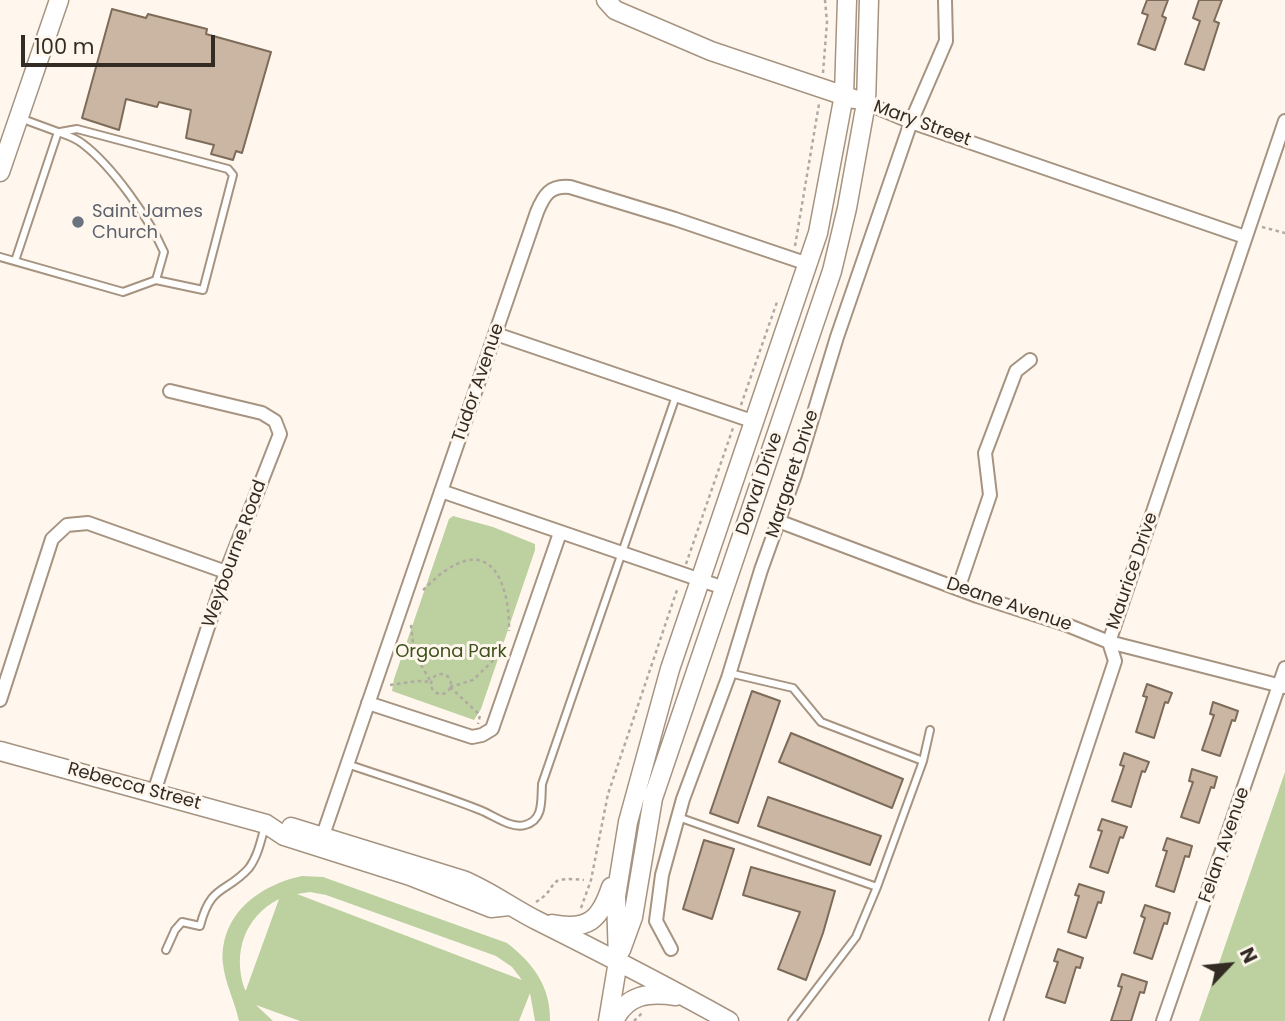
<!DOCTYPE html>
<html>
<head>
<meta charset="utf-8">
<style>
  body { margin:0 }
  #map { position:relative; width:1285px; height:1021px; overflow:hidden; background:#fff7ee; font-family:Poppins,sans-serif }
  canvas { display:block }
  .north { position:absolute; left:1194px; top:930px; width:70px; height:70px; -webkit-text-stroke:5px #fff7ee; paint-order:stroke; rotate:64deg; font-size:19px; font-weight:700; line-height:28px; text-align:center; color:#332c24 }
  .north::after { content:''; display:block; margin:auto; width:24px; height:32px; background:#332c24; clip-path:polygon(50% 0,100% 100%,50% 72%,0 100%) }
  .scale { position:absolute; left:21px; top:35px; width:194px; height:32px; box-sizing:border-box; border:4px solid #332c24; border-top:0; padding-left:9px; font-size:21px; line-height:24px; white-space:nowrap; color:#332c24; -webkit-text-stroke:5px #fff7ee; paint-order:stroke }
</style>
</head>
<body>
<div id="map">
<canvas width="1285" height="1021"></canvas>
<div class="north">N</div>
<div class="scale">100 m</div>
</div>
<script>
const c = document.querySelector('canvas').getContext('2d');
c.lineJoin = 'round';
function fillPath(path, color) { c.fillStyle = color; c.fill(path, 'evenodd'); }
function stroke(path, color, width, dash) { c.strokeStyle = color; c.lineWidth = width; c.lineCap = dash ? 'butt' : 'round'; c.setLineDash(dash || []); c.stroke(path); }
function write(font, color, halo, rows, align = 'center') {
  c.font = font + ' Poppins,sans-serif'; c.lineWidth = 6; c.setLineDash([]); c.textBaseline = 'middle'; c.strokeStyle = halo; c.fillStyle = color; for (const [text, x, y, turn = 0] of rows) {
    c.save(); c.translate(x, y); c.rotate((+turn || 0) * Math.PI / 180); c.textAlign = isNaN(turn) ? turn : align; if (halo) c.strokeText(text, 0, 0); c.fillText(text, 0, 0); c.restore();
  }
}
fillPath(new Path2D(`
  M453,516L493,527L535,544V550L481,709L474,720L392,691L394,679L449,519Z
  M1285,772V1021H1199Z
  M302,876L323,877L507,943C533,963 551,987 550,1021H535L530,993L519,1021H300L256,1005L273,1021H239C235,1002 225,983 223,964C219,915 259,885 302,876ZM310,892L326,895L496,956L512,967L522,980L297,894ZM279,899L246,990H245C232,954 244,917 279,899Z`), '#bcd0a0');
const building = new Path2D(`
  M1147,0H1168L1162,16L1166,18L1155,50L1138,44L1148,15L1142,13Z
  M1199,0H1222L1214,21L1219,23L1204,70L1185,64L1200,21L1193,18Z
  M112,9L146,18L148,14L207,29L206,34L271,52L242,153L236,151L233,160L211,154L214,145L186,138L191,110L159,102L157,107L126,99L119,130L82,118Z
  M1147,684L1172,693L1168,703L1165,702L1154,738L1136,732L1147,697L1143,696Z
  M752,691L780,701L738,823L710,813Z
  M1213,702L1238,711L1235,721L1232,720L1220,756L1202,750L1214,715L1210,714Z
  M791,733L903,779L892,808L779,762Z
  M1124,753L1149,762L1145,772L1142,771L1131,807L1112,801L1124,766L1120,765Z
  M1192,769L1217,777L1214,788L1211,787L1199,823L1181,817L1193,782L1189,781Z
  M768,797L881,836L870,865L758,826Z
  M1102,819L1127,827L1123,838L1120,837L1108,873L1090,867L1102,831L1098,830Z
  M1167,838L1192,846L1189,857L1185,856L1174,892L1156,886L1167,851L1163,850Z
  M704,840L734,849L712,919L683,909Z
  M751,867L835,891L823,933L806,980L778,969L800,912L743,895Z
  M1079,884L1104,892L1101,903L1098,902L1086,938L1068,932L1079,896L1075,895Z
  M1145,905L1170,913L1167,924L1164,923L1152,959L1134,953L1145,918L1141,916Z
  M1058,949L1083,958L1080,968L1076,967L1065,1003L1046,997L1058,962L1054,961Z
  M1122,974L1147,982L1144,993L1140,992L1131,1021H1111L1122,987L1118,986Z`);
fillPath(building, '#cab6a3');
stroke(building, '#7d6b59', 2);
const lane = new Path2D(`
  M60,132L77,129L228,169L233,175L203,290L156,280
  M0,257L123,292L156,280L164,252C149,218 112,166 83,144C76,138 66,135 58,132
  M15,261L58,132L20,118
  M729,673L793,688L821,722L923,761L877,887L856,937L792,1021
  M923,761L930,730
  M347,764C391,779 437,793 480,810C493,815 511,829 525,825C544,820 541,800 542,784L676,396
  M678,817L877,887
  M166,950L175,930L182,922L200,926C211,883 226,894 249,868C258,856 261,840 265,826`);
const street = new Path2D(`
  M866,103L911,122L1245,237
  M496,334L755,422
  M441,491L724,588
  M778,521L977,596L1067,625L1109,642L1285,687
  M958,589L990,495L985,453L1016,371L1030,360
  M0,700L52,539L67,525L88,523L226,572
  M368,703L472,737L482,735L492,729L560,533
  M154,792L226,572L280,434L275,421L262,413L170,391
  M323,835L537,212C544,195 550,185 570,187L675,219L808,264
  M671,949L656,921L662,875L683,799L728,678L761,570L795,475L837,337L911,122L946,41L945,0
  M996,1021L1115,661L1109,642L1285,121
  M1163,1021L1285,668`);
const secondary = new Path2D(`
  M606,0L615,10L711,51L854,99
  M0,172L59,0
  M0,751L266,824L284,836L410,876L491,908L509,906
  M291,827L463,880C490,891 512,908 538,921C602,953 666,986 729,1021
  M552,924C588,931 600,920 611,887
  M621,950L633,917L653,798L832,271L847,208L866,103L869,0
  M608,1021L618,961L616,896L628,822L670,669L818,233L844,95L847,0
  M614,1021C627,994 649,992 676,996`);
stroke(lane, '#a69380', 10);
stroke(street, '#a69380', 16);
stroke(secondary, '#a69380', 21);
stroke(new Path2D(`
  M823,73L827,22L825,0
  M1262,227L1285,233
  M795,246L819,104
  M741,405L777,302
  M686,564L733,428
  M423,590C431,583 439,574 448,569C497,537 510,595 509,631
  M411,625L414,653L431,682
  M431 684a10 10 0 1 1 20 0a10 10 0 1 1-20 0Z
  M390,685L418,681L431,682
  M450,687L473,680L501,653
  M450,687L480,715L478,724
  M536,902C562,886 542,876 584,880
  M581,908L591,880L608,794L678,587
  M634,1021L642,1013`), '#b1aaa1', 2.5, [3.5, 3.5]);
stroke(lane, '#fff', 6);
stroke(street, '#fff', 12);
stroke(secondary, '#fff', 18);
for (const [x, y, r, color] of [
  [78,222,7,"#6b7280"]
]) { const dot = new Path2D(); dot.arc(x, y, r, 0, 2 * Math.PI); c.fillStyle = color; c.fill(dot); stroke(dot, '#fff7ee', 2.5); }
write('18px', '#332c24', '#fff7ee', [
  ["Mary Street",922,124,20],
  ["Tudor Avenue",479,383,-71],
  ["Margaret Drive",793,474,-72],
  ["Dorval Drive",760,484,-71],
  ["Weybourne Road",235,554,-70],
  ["Maurice Drive",1133,571,-71],
  ["Deane Avenue",1009,605,19],
  ["Rebecca Street",134,787,15],
  ["Felan Avenue",1225,845,-71]
]);
write('18px', '#5b616d', '#fff7ee', [
  ["Saint James",92,212],
  ["Church",92,233]
], 'left');
write('18px', '#3e511c', '#fff7ee', [
  ["Orgona Park",451,652]
]);
</script>
</body>
</html>
